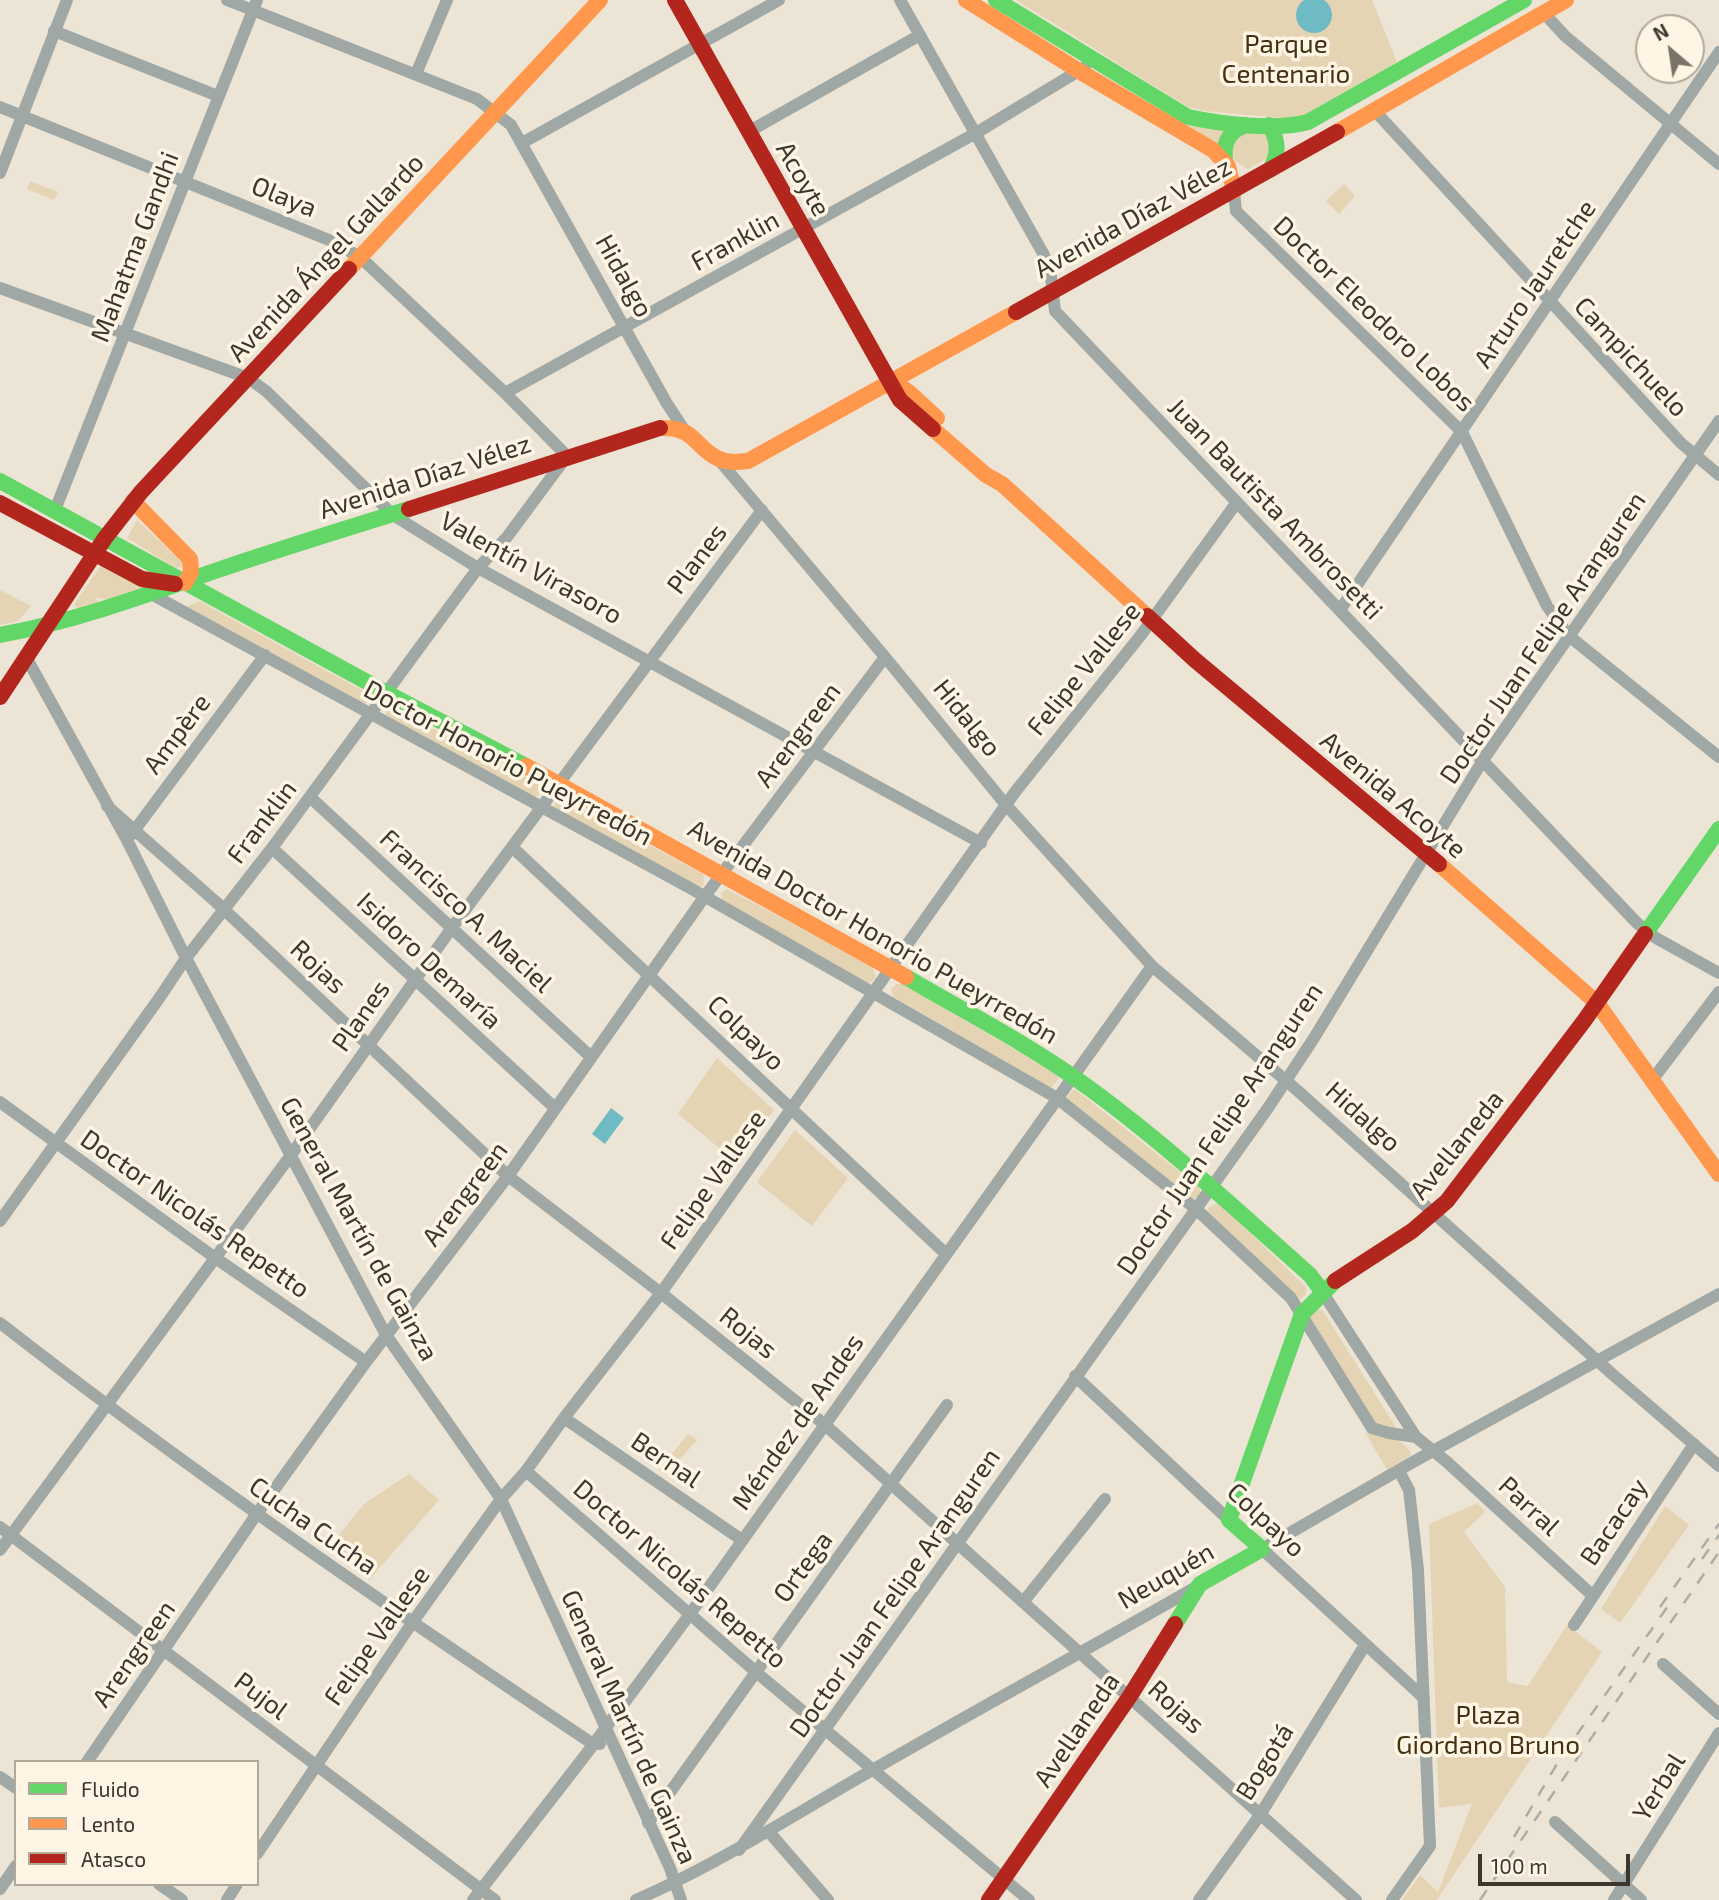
<!DOCTYPE html>
<html>
<head>
<meta charset="utf-8">
<style>
  body { margin:0 }
  #map { position:relative; width:1719px; height:1900px; overflow:hidden; background:#ece4d5; font-family:"Exo 2",sans-serif }
  canvas { display:block }
  .legend { position:absolute; left:14px; top:1760px; width:245px; height:126px; box-sizing:border-box; background:#fef5e4; border:2px solid #b0a99a; margin:0; padding:9px 12px; list-style:none; font-size:21px; color:#3c362c }
  .legend li { display:flex; align-items:center; gap:14px; height:35px }
  .legend b { width:35px; border:2px solid #b0a99a }
  .north { position:absolute; left:1635px; top:14px; width:70px; height:70px; box-sizing:border-box; background:#fef5e4; border:2px solid #b0a99a; border-radius:50%; rotate:331deg; font-size:19px; font-weight:700; line-height:28px; text-align:center; color:#3c362c }
  .north::after { content:''; display:block; margin:auto; width:24px; height:32px; background:#7a7367; clip-path:polygon(50% 0,100% 100%,50% 72%,0 100%) }
  .scale { position:absolute; left:1478px; top:1854px; width:152px; height:32px; box-sizing:border-box; border:4px solid #3c362c; border-top:0; padding-left:9px; font-size:21px; line-height:24px; white-space:nowrap; color:#3c362c; -webkit-text-stroke:5px #fef5e4; paint-order:stroke }
</style>
</head>
<body>
<div id="map">
<canvas width="1719" height="1900"></canvas>
<ul class="legend">
<li><b style="height:9px;background:#63d668"></b>Fluido</li>
<li><b style="height:9px;background:#ff974d"></b>Lento</li>
<li><b style="height:9px;background:#b3261e"></b>Atasco</li>
</ul>
<div class="north">N</div>
<div class="scale">100 m</div>
</div>
<script>
const c = document.querySelector('canvas').getContext('2d');
c.lineJoin = 'round';
function fillPath(path, color) { c.fillStyle = color; c.fill(path, 'evenodd'); }
function stroke(path, color, width, dash) { c.strokeStyle = color; c.lineWidth = width; c.lineCap = dash ? 'butt' : 'round'; c.setLineDash(dash || []); c.stroke(path); }
function write(font, color, halo, rows, align = 'center') {
  c.font = font + ' "Exo 2",sans-serif'; c.lineWidth = 7; c.setLineDash([]); c.textBaseline = 'middle'; c.strokeStyle = halo; c.fillStyle = color; for (const [text, x, y, turn = 0] of rows) {
    c.save(); c.translate(x, y); c.rotate((+turn || 0) * Math.PI / 180); c.textAlign = isNaN(turn) ? turn : align; if (halo) c.strokeText(text, 0, 0); c.fillText(text, 0, 0); c.restore();
  }
}
fillPath(new Path2D(`
  M1016,0H1372L1397,62L1305,115L1292,119L1205,111L1188,107Z
  M1183,121L1225,130L1218,146Z
  M1246,131C1268,131 1273,136 1268,158L1248,169C1235,163 1230,158 1231,144Z
  M30,181L58,192L54,200L27,189Z
  M1344,184L1355,196L1339,214L1326,201Z
  M137,520L183,563L184,567L176,568L127,538Z
  M102,564L148,588L109,600L94,597L98,601L106,602L84,607L89,599L82,608L78,609L75,606V603Z
  M0,590L31,606L18,621L0,625Z
  M199,601L367,693L370,701L362,705L184,608Z
  M392,707L538,784L541,793L533,798L386,719V710Z
  M560,797L703,874L704,884L700,887L554,809L556,799Z
  M727,889L872,966L876,978L869,983L863,982L722,902L721,893Z
  M897,984H902L1057,1074L1059,1078L1051,1088L894,997L891,989Z
  M717,1058L774,1110L736,1162L678,1114Z
  M1073,1090H1076L1199,1187L1201,1194L1193,1200L1068,1100L1067,1097Z
  M795,1130L848,1178L812,1226L757,1182Z
  M1216,1204H1220L1306,1287V1295L1300,1299L1296,1297L1207,1212L1209,1207Z
  M1319,1309L1323,1311L1399,1432L1375,1423L1309,1320L1311,1312Z
  M1365,1432C1384,1436 1401,1436 1411,1453L1410,1456L1387,1470Z
  M688,1434L697,1440L666,1475L659,1470Z
  M409,1474L439,1500L369,1580L330,1546L364,1504Z
  M1478,1503L1485,1512L1464,1532L1505,1587L1507,1682L1528,1686L1567,1625L1602,1652L1437,1900H1402L1420,1875L1438,1892L1472,1804L1439,1808L1429,1524Z
  M1665,1506L1689,1525L1620,1623L1601,1609Z`), '#e5d4b3');
fillPath(new Path2D(`
  M1296 15a18 18 0 1 1 36 0a18 18 0 1 1-36 0Z
  M611,1108L624,1118L605,1144L592,1134Z`), '#6fbbc3');
stroke(new Path2D(`
  M227,0L477,99L511,125L666,402L683,428
  M900,0L1044,255L1050,269L1055,311L1637,923L1656,938L1719,973
  M1544,13L1565,36L1719,164
  M54,31L218,96
  M416,74L447,0
  M0,107L329,240L360,257L505,393L567,456L507,537L478,568L272,848L186,958L160,997L0,1221
  M1374,110L1681,443L1719,475
  M748,132L920,35
  M522,143L779,0
  M0,173L67,0
  M1234,191L1236,211L1462,432L1547,606L1569,636L1719,757
  M0,288L248,378L266,391L393,515L478,568L981,843
  M505,393L976,133L1085,67
  M719,460L885,657L1006,805L1152,966L1298,1091L1611,1373L1719,1466
  M55,510L257,0
  M153,595L690,888L1057,1098L1196,1209L1291,1298L1372,1428L1389,1433L1416,1437
  M1340,610L1719,52
  M26,657L127,840L186,958L386,1335L501,1499L670,1868L681,1900
  M310,797L591,1057
  M107,806L216,902L508,1176L661,1293L824,1424L1356,1900
  M131,835L265,655
  M512,847L946,1254
  M272,848L555,1108
  M1653,1079L1719,992
  M0,1102L214,1257L366,1362
  M1321,1290L1416,1437L1447,1462L1592,1595
  M0,1323C191,1472 391,1609 593,1744H600
  M1075,1376L1229,1520
  M564,1418L742,1540
  M526,1471L756,1672L1029,1900
  M0,1527L495,1900
  M0,1550L291,1155L451,929L762,510
  M1024,1601L1105,1499
  M1574,1625L1694,1444
  M1663,1664L1719,1714
  M1424,1698L1262,1549L1413,1462L1719,1294
  M87,1762L256,1515L366,1362L508,1176L705,896L885,657
  M0,1777L16,1788
  M1555,1822L1641,1900
  M648,1823L947,1405
  M769,1832L828,1900
  M739,1850L1268,1108L1314,1038L1483,760L1719,421
  M257,1854L412,1623L501,1499L526,1471L564,1418L661,1293L1015,792L1141,635L1237,502
  M159,1884L182,1900
  M0,1889L16,1866
  M227,1900L237,1884
  M473,1900L587,1753L690,1614L1152,966
  M636,1900C720,1863 795,1814 874,1769C981,1707 1090,1648 1198,1586
  M1199,1900L1260,1815L1365,1645
  M1392,1900L1430,1846L1418,1570L1409,1490L1399,1471
  M1614,1900L1719,1733`), '#a0a8a5', 12);
stroke(new Path2D(`
  M996,0L1188,117C1222,124 1274,131 1308,122L1524,0
  M1269,125C1279,141 1279,154 1270,170
  M1225,160C1223,142 1229,131 1246,125
  M0,481L387,693L526,766
  M0,635C75,621 144,596 215,571C279,549 344,529 409,509
  M1645,934L1719,829
  M906,977C967,1013 1032,1046 1089,1088C1167,1145 1238,1211 1310,1275L1321,1290
  M1175,1624L1200,1584L1262,1549L1229,1520L1302,1314L1335,1281`), '#63d668', 16);
stroke(new Path2D(`
  M966,0L1079,71L1213,150L1228,166L1234,191
  M1337,132L1566,0
  M349,269L600,0
  M892,381L910,393L937,418
  M660,428C697,427 693,447 719,459C729,463 738,462 748,461L1016,312
  M933,429L986,475L1002,484L1147,616
  M133,501L190,559L191,572L185,583
  M526,766L906,977
  M1439,864L1597,1003L1719,1174`), '#ff974d', 16);
stroke(new Path2D(`
  M675,0L900,400L933,429
  M1016,312L1337,132
  M0,503L142,579L175,584
  M409,509L660,428
  M1147,616L1195,660L1439,864
  M0,697L105,538L141,492L349,269
  M1335,1281L1412,1231L1447,1201L1584,1021L1645,934
  M989,1900L1130,1696L1175,1624`), '#b3261e', 16);
stroke(new Path2D(`
  M1702,1559L1719,1535
  M1660,1607L1719,1524
  M1514,1837L1561,1757L1671,1602
  M1480,1900L1719,1552`), '#acada6', 2.5, [12, 12]);
write('26px', '#423212', '#fef5e4', [
  ["Parque",1286,44],
  ["Centenario",1286,74],
  ["Plaza",1488,1715],
  ["Giordano Bruno",1488,1745]
]);
write('26px', '#3c362c', '#fef5e4', [
  ["Acoyte",803,179,60],
  ["Olaya",284,197,22],
  ["Avenida Díaz Vélez",1133,218,-29],
  ["Franklin",735,241,-29],
  ["Mahatma Gandhi",135,247,-69],
  ["Avenida Ángel Gallardo",326,258,-47],
  ["Hidalgo",624,276,61],
  ["Arturo Jauretche",1535,284,-56],
  ["Doctor Eleodoro Lobos",1374,314,44],
  ["Campichuelo",1631,357,47],
  ["Avenida Díaz Vélez",425,477,-18],
  ["Juan Bautista Ambrosetti",1275,509,46],
  ["Planes",697,559,-53],
  ["Valentín Virasoro",531,568,29],
  ["Doctor Juan Felipe Aranguren",1543,638,-56],
  ["Felipe Vallese",1084,669,-51],
  ["Hidalgo",967,718,51],
  ["Ampère",177,734,-53],
  ["Arengreen",798,735,-53],
  ["Doctor Honorio Pueyrredón",508,763,28],
  ["Avenida Acoyte",1393,795,40],
  ["Franklin",262,822,-53],
  ["Francisco A. Maciel",466,911,43],
  ["Avenida Doctor Honorio Pueyrredón",873,932,30],
  ["Isidoro Demaría",429,961,43],
  ["Rojas",318,967,43],
  ["Planes",361,1016,-55],
  ["Colpayo",746,1033,44],
  ["Hidalgo",1363,1117,42],
  ["Doctor Juan Felipe Aranguren",1220,1129,-56],
  ["Avellaneda",1457,1145,-51],
  ["Felipe Vallese",713,1180,-55],
  ["Arengreen",465,1194,-53],
  ["Doctor Nicolás Repetto",195,1214,35],
  ["General Martín de Gainza",359,1229,61],
  ["Rojas",748,1333,39],
  ["Méndez de Andes",798,1422,-55],
  ["Bernal",666,1460,34],
  ["Parral",1529,1506,43],
  ["Colpayo",1266,1520,43],
  ["Bacacay",1614,1522,-56],
  ["Cucha Cucha",313,1526,35],
  ["Ortega",803,1567,-54],
  ["Doctor Nicolás Repetto",680,1574,41],
  ["Neuquén",1166,1576,-30],
  ["Doctor Juan Felipe Aranguren",895,1593,-55],
  ["Felipe Vallese",377,1636,-55],
  ["Arengreen",134,1654,-55],
  ["Pujol",261,1696,37],
  ["Rojas",1176,1707,42],
  ["General Martín de Gainza",629,1727,66],
  ["Avellaneda",1077,1730,-56],
  ["Bogotá",1265,1762,-58],
  ["Yerbal",1659,1787,-58]
]);
</script>
</body>
</html>
